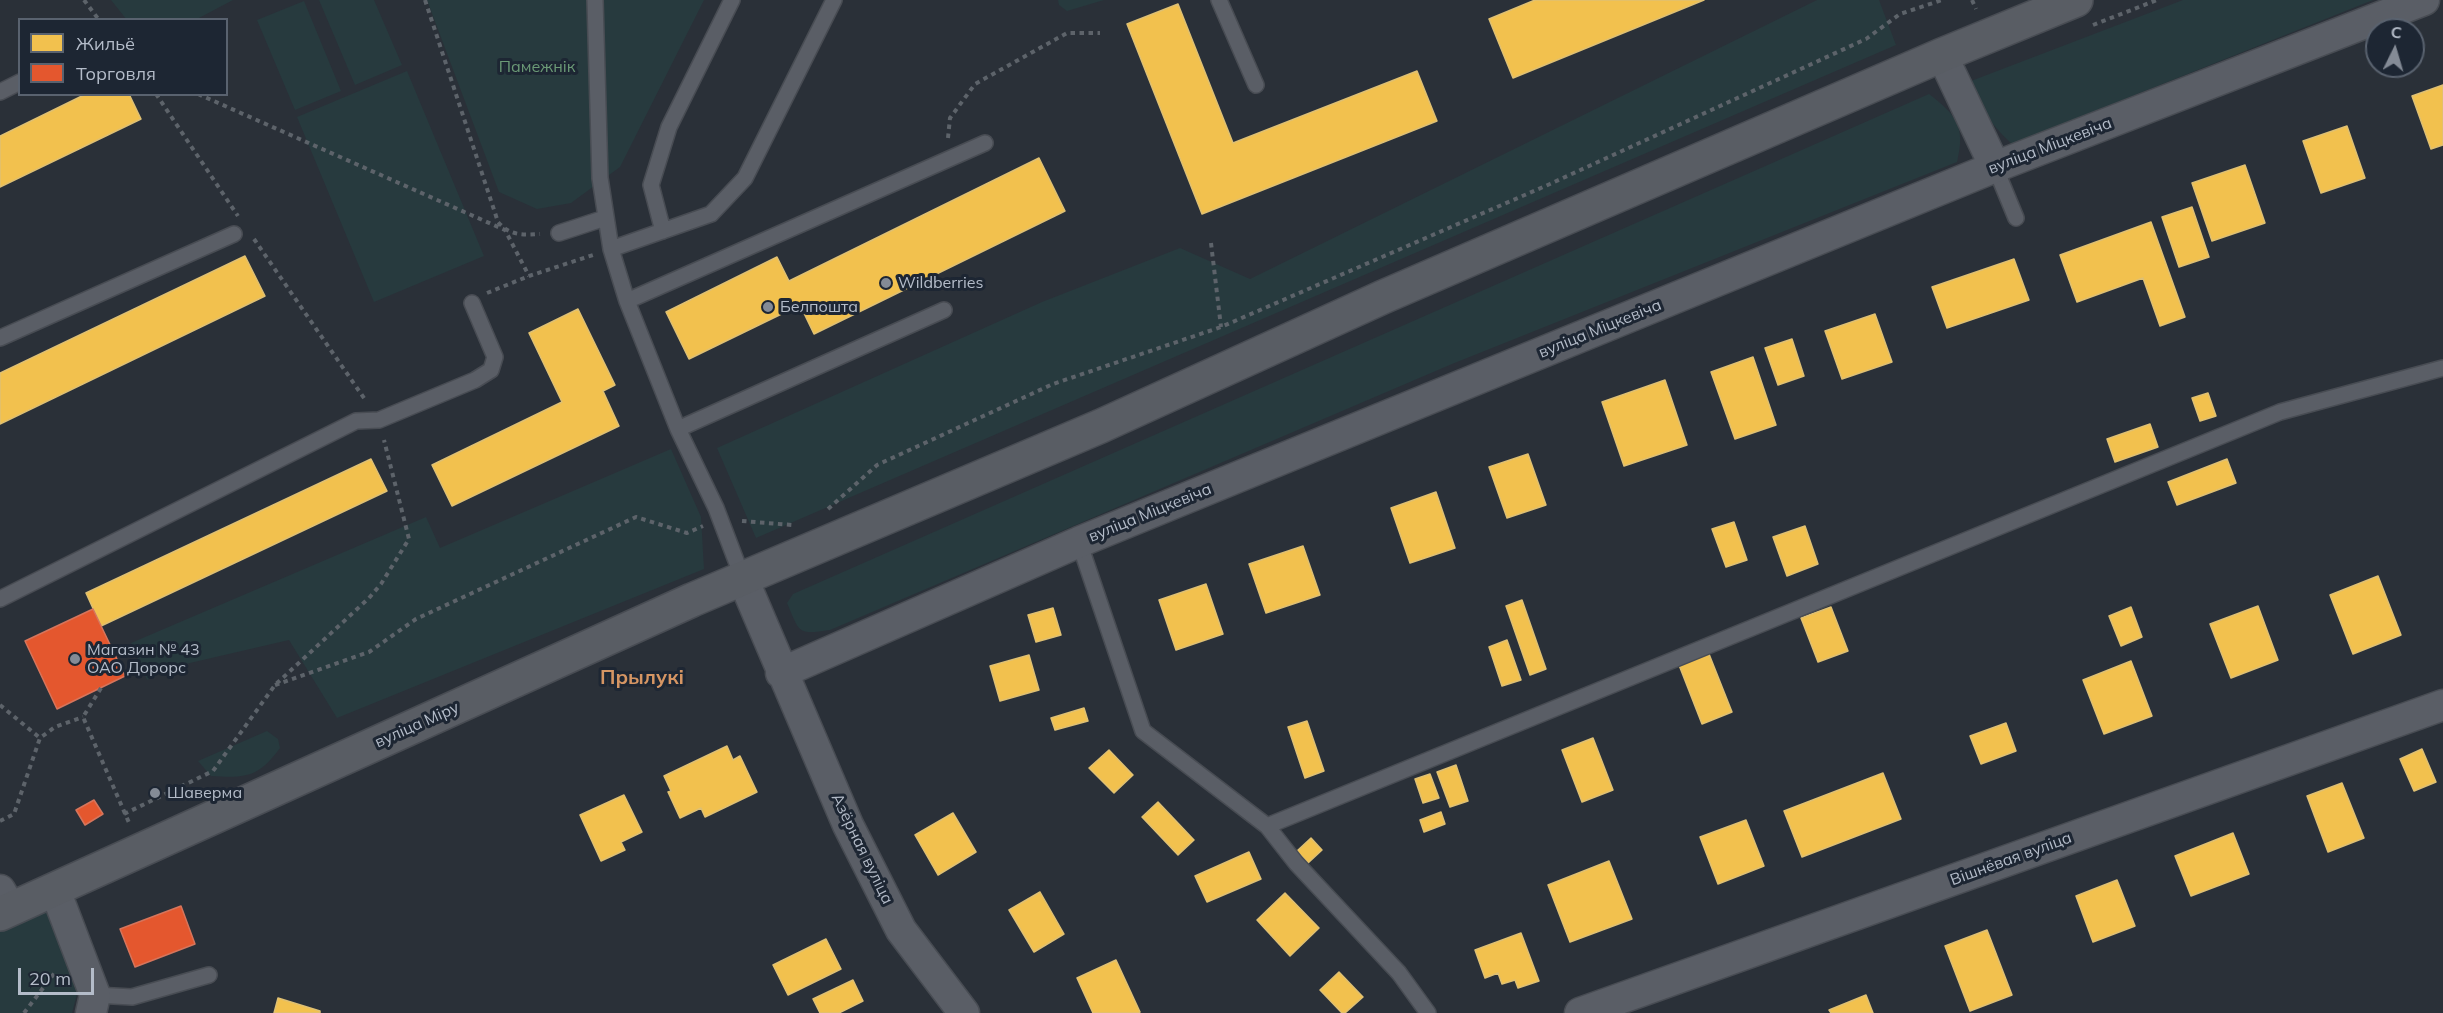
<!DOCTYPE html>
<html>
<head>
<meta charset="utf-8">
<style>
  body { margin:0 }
  #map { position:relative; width:2443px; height:1013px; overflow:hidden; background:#2a3038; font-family:Mulish,sans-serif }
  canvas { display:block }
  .legend { position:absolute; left:18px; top:18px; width:210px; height:78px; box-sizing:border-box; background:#1d2633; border:2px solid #59626f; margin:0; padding:8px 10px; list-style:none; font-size:18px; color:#b4bcc9 }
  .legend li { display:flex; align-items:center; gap:12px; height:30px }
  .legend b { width:30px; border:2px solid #59626f }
  .north { position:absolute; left:2365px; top:18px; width:60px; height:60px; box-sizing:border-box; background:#1d2633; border:2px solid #59626f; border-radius:50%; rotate:5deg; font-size:16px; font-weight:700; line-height:24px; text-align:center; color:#b4bcc9 }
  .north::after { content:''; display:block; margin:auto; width:21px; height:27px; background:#848b96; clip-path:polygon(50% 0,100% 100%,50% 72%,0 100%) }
  .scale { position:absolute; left:18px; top:968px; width:76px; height:27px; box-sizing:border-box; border:3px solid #b4bcc9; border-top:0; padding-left:8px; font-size:18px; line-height:21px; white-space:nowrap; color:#b4bcc9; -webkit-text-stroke:4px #1d2633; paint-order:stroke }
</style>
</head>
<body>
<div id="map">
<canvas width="2443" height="1013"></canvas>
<ul class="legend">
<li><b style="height:16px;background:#f2c14e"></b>Жильё</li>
<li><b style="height:16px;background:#e4572e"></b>Торговля</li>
</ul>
<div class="north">С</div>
<div class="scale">20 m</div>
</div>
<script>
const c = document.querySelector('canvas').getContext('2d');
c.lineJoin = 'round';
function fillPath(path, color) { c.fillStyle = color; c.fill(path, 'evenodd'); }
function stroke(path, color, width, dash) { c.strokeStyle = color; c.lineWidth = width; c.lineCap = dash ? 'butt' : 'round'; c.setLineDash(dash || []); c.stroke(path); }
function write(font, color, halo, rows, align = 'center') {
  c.font = font + ' Mulish,sans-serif'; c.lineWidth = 6; c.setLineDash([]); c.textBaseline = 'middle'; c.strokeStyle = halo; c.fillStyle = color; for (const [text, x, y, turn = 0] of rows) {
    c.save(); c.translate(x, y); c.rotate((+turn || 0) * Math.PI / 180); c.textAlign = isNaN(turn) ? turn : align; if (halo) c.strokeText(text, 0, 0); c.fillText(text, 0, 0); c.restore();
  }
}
fillPath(new Path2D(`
  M111,0H233L197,19L127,20Z
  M319,0H374L402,65L355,85Z
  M427,0H704L620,167L571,203L537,209L499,192Z
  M1058,0H1104L1067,11L1059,5Z
  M1817,0H1879L1896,45L756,538L717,448L1042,302L1180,248L1250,279Z
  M2183,0H2373L2012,144C1993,126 1976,106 1971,81Z
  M304,1L341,91L295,110L257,20Z
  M407,71L484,256L374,302L297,117Z
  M1929,94C1956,115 1966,126 1957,162L1452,364L830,630C797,635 800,633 787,603L793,594Z
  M671,449L701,517L704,569L337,718L289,640L177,666L147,680L131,643L426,517L440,548Z
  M267,731L278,739L280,748C258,778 246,778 211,776L198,761Z
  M68,892L90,945L72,1013H0V923Z`), '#273a3e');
const homes = new Path2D(`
  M1535,0H1704L1513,78L1489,19Z
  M1178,4L1233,143L1417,71L1437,121L1202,214L1127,24Z
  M2443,85V145L2431,149L2412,96Z
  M86,94H129L141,119L0,187V136Z
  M2347,126L2365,178L2321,193L2303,141Z
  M1039,158L1065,211L814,334L800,305L689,359L666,312L777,257L789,281Z
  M2245,165L2265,223L2212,241L2192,183Z
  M2192,207L2209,257L2179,267L2162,217Z
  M2151,222L2185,317L2160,326L2143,278L2077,302L2060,255Z
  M245,256L265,296L0,424V373Z
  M2014,259L2029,300L1947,328L1932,287Z
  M578,309L615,385L603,391L619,426L452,506L432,465L562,402L529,333Z
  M1875,314L1892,362L1842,379L1825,331Z
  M1792,339L1804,376L1778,385L1765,348Z
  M1753,357L1776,425L1735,439L1711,372Z
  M1665,380L1687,445L1624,466L1602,402Z
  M2208,393L2216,416L2200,421L2192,398Z
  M2150,424L2158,447L2115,462L2107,439Z
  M1528,454L1546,505L1507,518L1489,467Z
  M371,459L387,491L101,626L86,593Z
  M2227,459L2236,483L2177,505L2168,482Z
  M1436,492L1455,548L1410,563L1391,508Z
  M1734,522L1747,560L1726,567L1712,529Z
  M1805,526L1818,564L1787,576L1773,537Z
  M1303,546L1320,595L1266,613L1249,564Z
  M2378,576L2401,635L2353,654L2330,595Z
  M1206,584L1223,634L1176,650L1159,600Z
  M1522,600L1546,669L1530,675L1506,606Z
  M2258,606L2278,660L2231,678L2210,624Z
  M1831,607L1848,651L1818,662L1801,618Z
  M2131,607L2142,637L2121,646L2109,616Z
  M1053,608L1061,635L1036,642L1028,615Z
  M1507,640L1521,680L1502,686L1489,647Z
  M1709,654L1732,712L1702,724L1679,665Z
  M1029,655L1039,690L1000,701L990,666Z
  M2131,661L2152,716L2104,734L2083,680Z
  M1084,708L1088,721L1055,730L1051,718Z
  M1307,721L1324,771L1305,778L1288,727Z
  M2006,723L2016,751L1981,764L1970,736Z
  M1593,738L1613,790L1582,802L1562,750Z
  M727,746L733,760L740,756L757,792L705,817L701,808L680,818L668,792L671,791L664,776Z
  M2422,749L2436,782L2414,791L2400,759Z
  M1109,750L1133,775L1114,793L1089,768Z
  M1456,765L1468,801L1450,807L1437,772Z
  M1883,773L1901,819L1802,857L1784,811Z
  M1430,774L1439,798L1423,803L1415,779Z
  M2342,783L2364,838L2328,852L2307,796Z
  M624,795L642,832L621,842L625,850L601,861L580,815Z
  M1158,802L1194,840L1178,855L1142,817Z
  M1441,812L1445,824L1424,832L1420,820Z
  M953,813L976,852L938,875L915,835Z
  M1746,820L1764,866L1718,884L1700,837Z
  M2233,833L2249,874L2191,896L2175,856Z
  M1311,838L1322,850L1308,863L1297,851Z
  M1249,852L1261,879L1207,902L1195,876Z
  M1609,861L1632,919L1570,942L1548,885Z
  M2117,880L2135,926L2093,942L2076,896Z
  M1040,892L1064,934L1034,952L1009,910Z
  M1285,893L1319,928L1290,956L1257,920Z
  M1987,930L2012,995L1970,1011L1945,946Z
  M1521,933L1539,981L1518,988L1515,980L1502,984L1498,973L1485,978L1475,950Z
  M826,939L841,969L788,995L773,965Z
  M1116,960L1140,1012L1139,1013H1093L1077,978Z
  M1339,972L1363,997L1345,1013H1342L1320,990Z
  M853,980L863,1001L839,1013H820L813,999Z
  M1866,995L1873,1013H1831L1829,1010Z
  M278,998L320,1011V1013H274Z`);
fillPath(homes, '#f2c14e');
stroke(homes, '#dfc073', 1.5);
const shops = new Path2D(`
  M93,609L125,676L57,709L25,641Z
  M94,800L103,814L85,825L76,810Z
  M181,906L195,944L135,967L120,929Z`);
fillPath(shops, '#e4572e');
stroke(shops, '#d6755c', 1.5);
const lane = new Path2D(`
  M595,0L600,178L611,249L627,301L678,429L716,508L743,579
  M1219,0L1256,85
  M0,92L20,82
  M1995,167L2016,218
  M663,231L651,185L669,127L732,0
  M559,233L605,218
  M611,249L711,214L745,178L834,0
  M627,301L985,143
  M0,338L234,234
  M678,429L944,310
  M1079,542L1143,731L1267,826L1296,863L1399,973L1428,1013
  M0,599L356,421L379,420L475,380L491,370L495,357L472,303
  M1267,826L2280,412L2443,368
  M95,995L132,997L209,975`);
const street = new Path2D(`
  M1942,55L1995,167
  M743,579L848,825L901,930L964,1013
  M781,673L1079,542L1995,167L2424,0
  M0,890L11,909
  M55,890L95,995L91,1013
  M1580,1013L2443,705`);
const secondary = new Path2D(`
  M0,914L692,600L1101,426L1383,297L1942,55L2076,0`);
stroke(lane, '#484c53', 18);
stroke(street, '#484c53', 33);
stroke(secondary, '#484c53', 36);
stroke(new Path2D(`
  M84,0L99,20
  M425,0L498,222C510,236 523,235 540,234
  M1972,0L1976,9
  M2093,25L2157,0
  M156,94L238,216
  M198,94L505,230L529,276
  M948,138L950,118L975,84L1067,33H1100
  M254,239L366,401
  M1211,243L1221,327
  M487,293L529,276L593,255
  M828,509L877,465L1053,384L1221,327L1550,184L1866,39L1900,14L1942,0
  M742,521L792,525
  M275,685L369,652L416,619L636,517L687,533L703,526
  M101,688L83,717L130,825
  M0,705L40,738
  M124,814L213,771L275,685L369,598L381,584L409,539L384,440
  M0,821L14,814L40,738L55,727L83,717
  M24,1013L56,971`), '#5d636a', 4, [4.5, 4.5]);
stroke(lane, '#5a5e66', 15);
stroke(street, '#5a5e66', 30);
stroke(secondary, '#595d64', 33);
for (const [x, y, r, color] of [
  [886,283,6,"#848b96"],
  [768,307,6,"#848b96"],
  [75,659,6,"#848b96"],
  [155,793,6,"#848b96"]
]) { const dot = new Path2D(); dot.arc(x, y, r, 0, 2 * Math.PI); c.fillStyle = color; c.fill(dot); stroke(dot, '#1d2633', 2); }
write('16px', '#6b9a76', '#1d2633', [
  ["Памежнік",537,67]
]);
write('16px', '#b4bcc9', '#1d2633', [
  ["вуліца Міцкевіча",2050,146,-21],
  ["вуліца Міцкевіча",1600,329,-22],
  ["вуліца Міцкевіча",1150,513,-22],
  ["вуліца Міру",417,725,-24],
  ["Азёрная вуліца",862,849,64],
  ["Вішнёвая вуліца",2011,859,-20]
]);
write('16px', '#b4bcc9', '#1d2633', [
  ["Wildberries",898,283],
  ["Белпошта",780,307],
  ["Магазин № 43",87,650],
  ["ОАО Дорорс",87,668],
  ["Шаверма",167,793]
], 'left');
write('bold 20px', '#d59563', '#1d2633', [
  ["Прылукі",642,678]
]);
</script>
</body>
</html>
